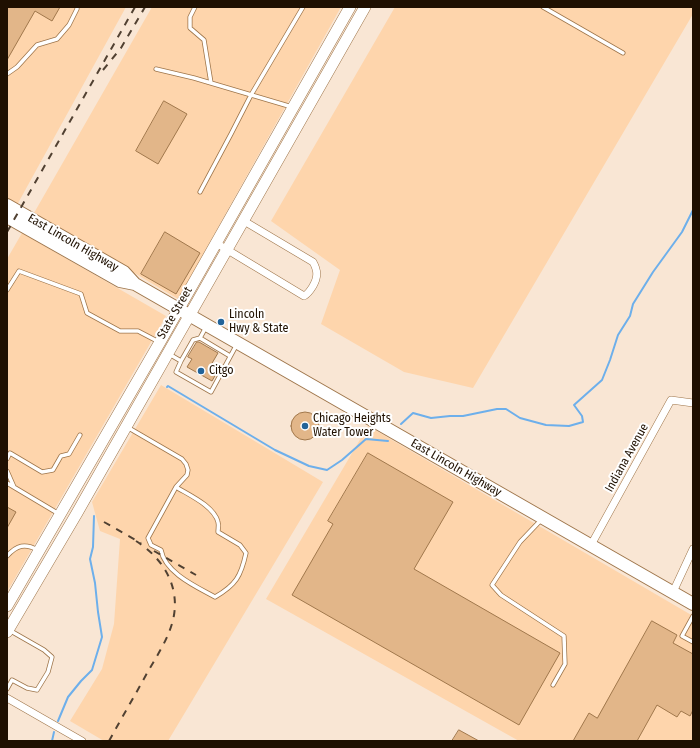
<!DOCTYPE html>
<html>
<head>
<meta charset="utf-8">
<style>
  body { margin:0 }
  #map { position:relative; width:700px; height:748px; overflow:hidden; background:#f9e6d4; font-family:"Fira Sans Condensed",sans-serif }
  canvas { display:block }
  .frame { position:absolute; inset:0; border:8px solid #1f1001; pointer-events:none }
</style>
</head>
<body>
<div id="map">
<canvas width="700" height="748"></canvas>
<div class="frame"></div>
</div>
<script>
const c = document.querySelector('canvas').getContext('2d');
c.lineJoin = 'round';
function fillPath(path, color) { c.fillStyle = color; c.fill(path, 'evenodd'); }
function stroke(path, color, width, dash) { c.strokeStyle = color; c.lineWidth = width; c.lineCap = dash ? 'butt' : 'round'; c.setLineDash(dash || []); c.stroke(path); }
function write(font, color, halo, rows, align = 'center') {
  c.font = font + ' "Fira Sans Condensed",sans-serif'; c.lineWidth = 4; c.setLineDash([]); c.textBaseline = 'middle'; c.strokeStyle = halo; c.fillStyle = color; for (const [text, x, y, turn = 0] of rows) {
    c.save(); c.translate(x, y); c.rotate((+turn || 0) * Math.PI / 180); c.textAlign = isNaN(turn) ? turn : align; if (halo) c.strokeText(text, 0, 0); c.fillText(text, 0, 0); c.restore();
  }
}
fillPath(new Path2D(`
  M7,7H126L17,205L7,200Z
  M152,7H341L178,299L34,213Z
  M395,7H693V14L473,388L404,372L321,324L340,270L271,221Z
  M22,233L166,316L7,592V259Z
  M161,385L323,482L168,741H104L70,721L102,669L114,624L120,539L100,531L92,502Z
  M368,426L693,616V741H519L266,599Z`), '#fed5ac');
stroke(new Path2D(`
  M167,387L168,386L275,450L309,466L327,470L342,460L366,439L388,441
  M401,424L413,413L431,418L450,416H463L497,409H506L520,418L546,425L569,426L583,422L582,416L574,405L602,380L610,360L618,335L630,316L633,304L653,272L682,232L693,210
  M58,721L68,697L81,681L92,670L102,637L98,612L95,583L90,559L93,547L94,516
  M52,741L54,732`), '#6dafeb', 2);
const building = new Path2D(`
  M7,7H60L52,21L35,11L7,60Z
  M164,101L187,114L158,164L136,151Z
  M165,232L200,253L176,294L141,274Z
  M197,342H199L218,353L208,370L216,374L212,381L187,367L192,359L188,357Z
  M291 426a14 14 0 1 1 28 0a14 14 0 1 1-28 0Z
  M368,453L453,502L414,569L560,653L519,725L292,595L333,524L328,521Z
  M7,507L16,512L7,528Z
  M652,621L677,635L673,643L693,654V710L690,716L681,711L677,717L657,705L637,741H573L589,713L597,718Z
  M459,730L479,741H452Z`);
fillPath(building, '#e2b689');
stroke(building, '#a1784c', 1);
const lane = new Path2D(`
  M195,7L190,17V28L204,40L211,83
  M543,7L623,53
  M156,69L194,78L292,107
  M7,74L17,67L37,45L57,39L69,25L77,9V7
  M200,192L231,134L251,95L303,7
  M7,290L19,271L81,294L87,313L120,331H138L159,342
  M200,338L206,327
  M169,354L181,361L176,372L211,392L237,344
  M181,361L193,340L200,338L230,356
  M127,427L182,459L186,464L188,470L187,475L176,487L148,538L151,545L161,550C165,573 197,587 215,597C236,585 241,576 246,553L240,545L218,532C218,529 219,525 218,522C214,506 189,495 176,487
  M7,459L10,453L42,472L53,470L61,456L69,454L80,435
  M7,471L14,487
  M7,483L59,514
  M541,520L520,542L492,585L501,595L564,636L565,664L553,685
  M7,556C17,545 25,543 38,550
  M693,616L682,636L693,642
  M7,689L12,680L27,688L37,690L48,672L52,657L44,650L9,630`);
const street = new Path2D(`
  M216,243L304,296C308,294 310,291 313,286C318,277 318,271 313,262L244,221
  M591,545L671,400L693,403
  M673,592L693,549
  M7,698L82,741`);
const secondary = new Path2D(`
  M7,606L160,342L350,7
  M7,632L77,513L365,7`);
const primary = new Path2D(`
  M7,205L124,272L135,284
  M7,217L120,281L135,284L693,604`);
stroke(lane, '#9e754a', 5);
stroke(street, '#9e754a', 8);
stroke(secondary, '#9e754a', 12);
stroke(primary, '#9e754a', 14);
stroke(lane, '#fff', 3.5);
stroke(street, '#fff', 7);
stroke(secondary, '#fff', 11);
stroke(primary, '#fff', 12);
stroke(new Path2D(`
  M103,70L121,48L145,7
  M7,232L135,7
  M104,522L141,543
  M154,551L196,575
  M109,741C121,719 134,697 146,675C156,657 168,640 173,620C181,587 163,558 136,541`), '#514132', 2, [7, 7]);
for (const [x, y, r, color] of [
  [221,322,4,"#226399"],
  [201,371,4,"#226399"],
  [305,426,4,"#226399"]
]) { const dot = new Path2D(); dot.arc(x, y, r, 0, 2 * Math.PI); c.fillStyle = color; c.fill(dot); stroke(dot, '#fff', 1.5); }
write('12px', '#1f1001', '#fff', [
  ["East Lincoln Highway",73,243,30],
  ["State Street",175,313,-60],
  ["Indiana Avenue",627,458,-61],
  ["East Lincoln Highway",456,468,30]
]);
write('12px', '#1f1001', '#fff', [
  ["Lincoln",229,315],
  ["Hwy & State",229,329],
  ["Citgo",209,371],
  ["Chicago Heights",313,419],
  ["Water Tower",313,433]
], 'left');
</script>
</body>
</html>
